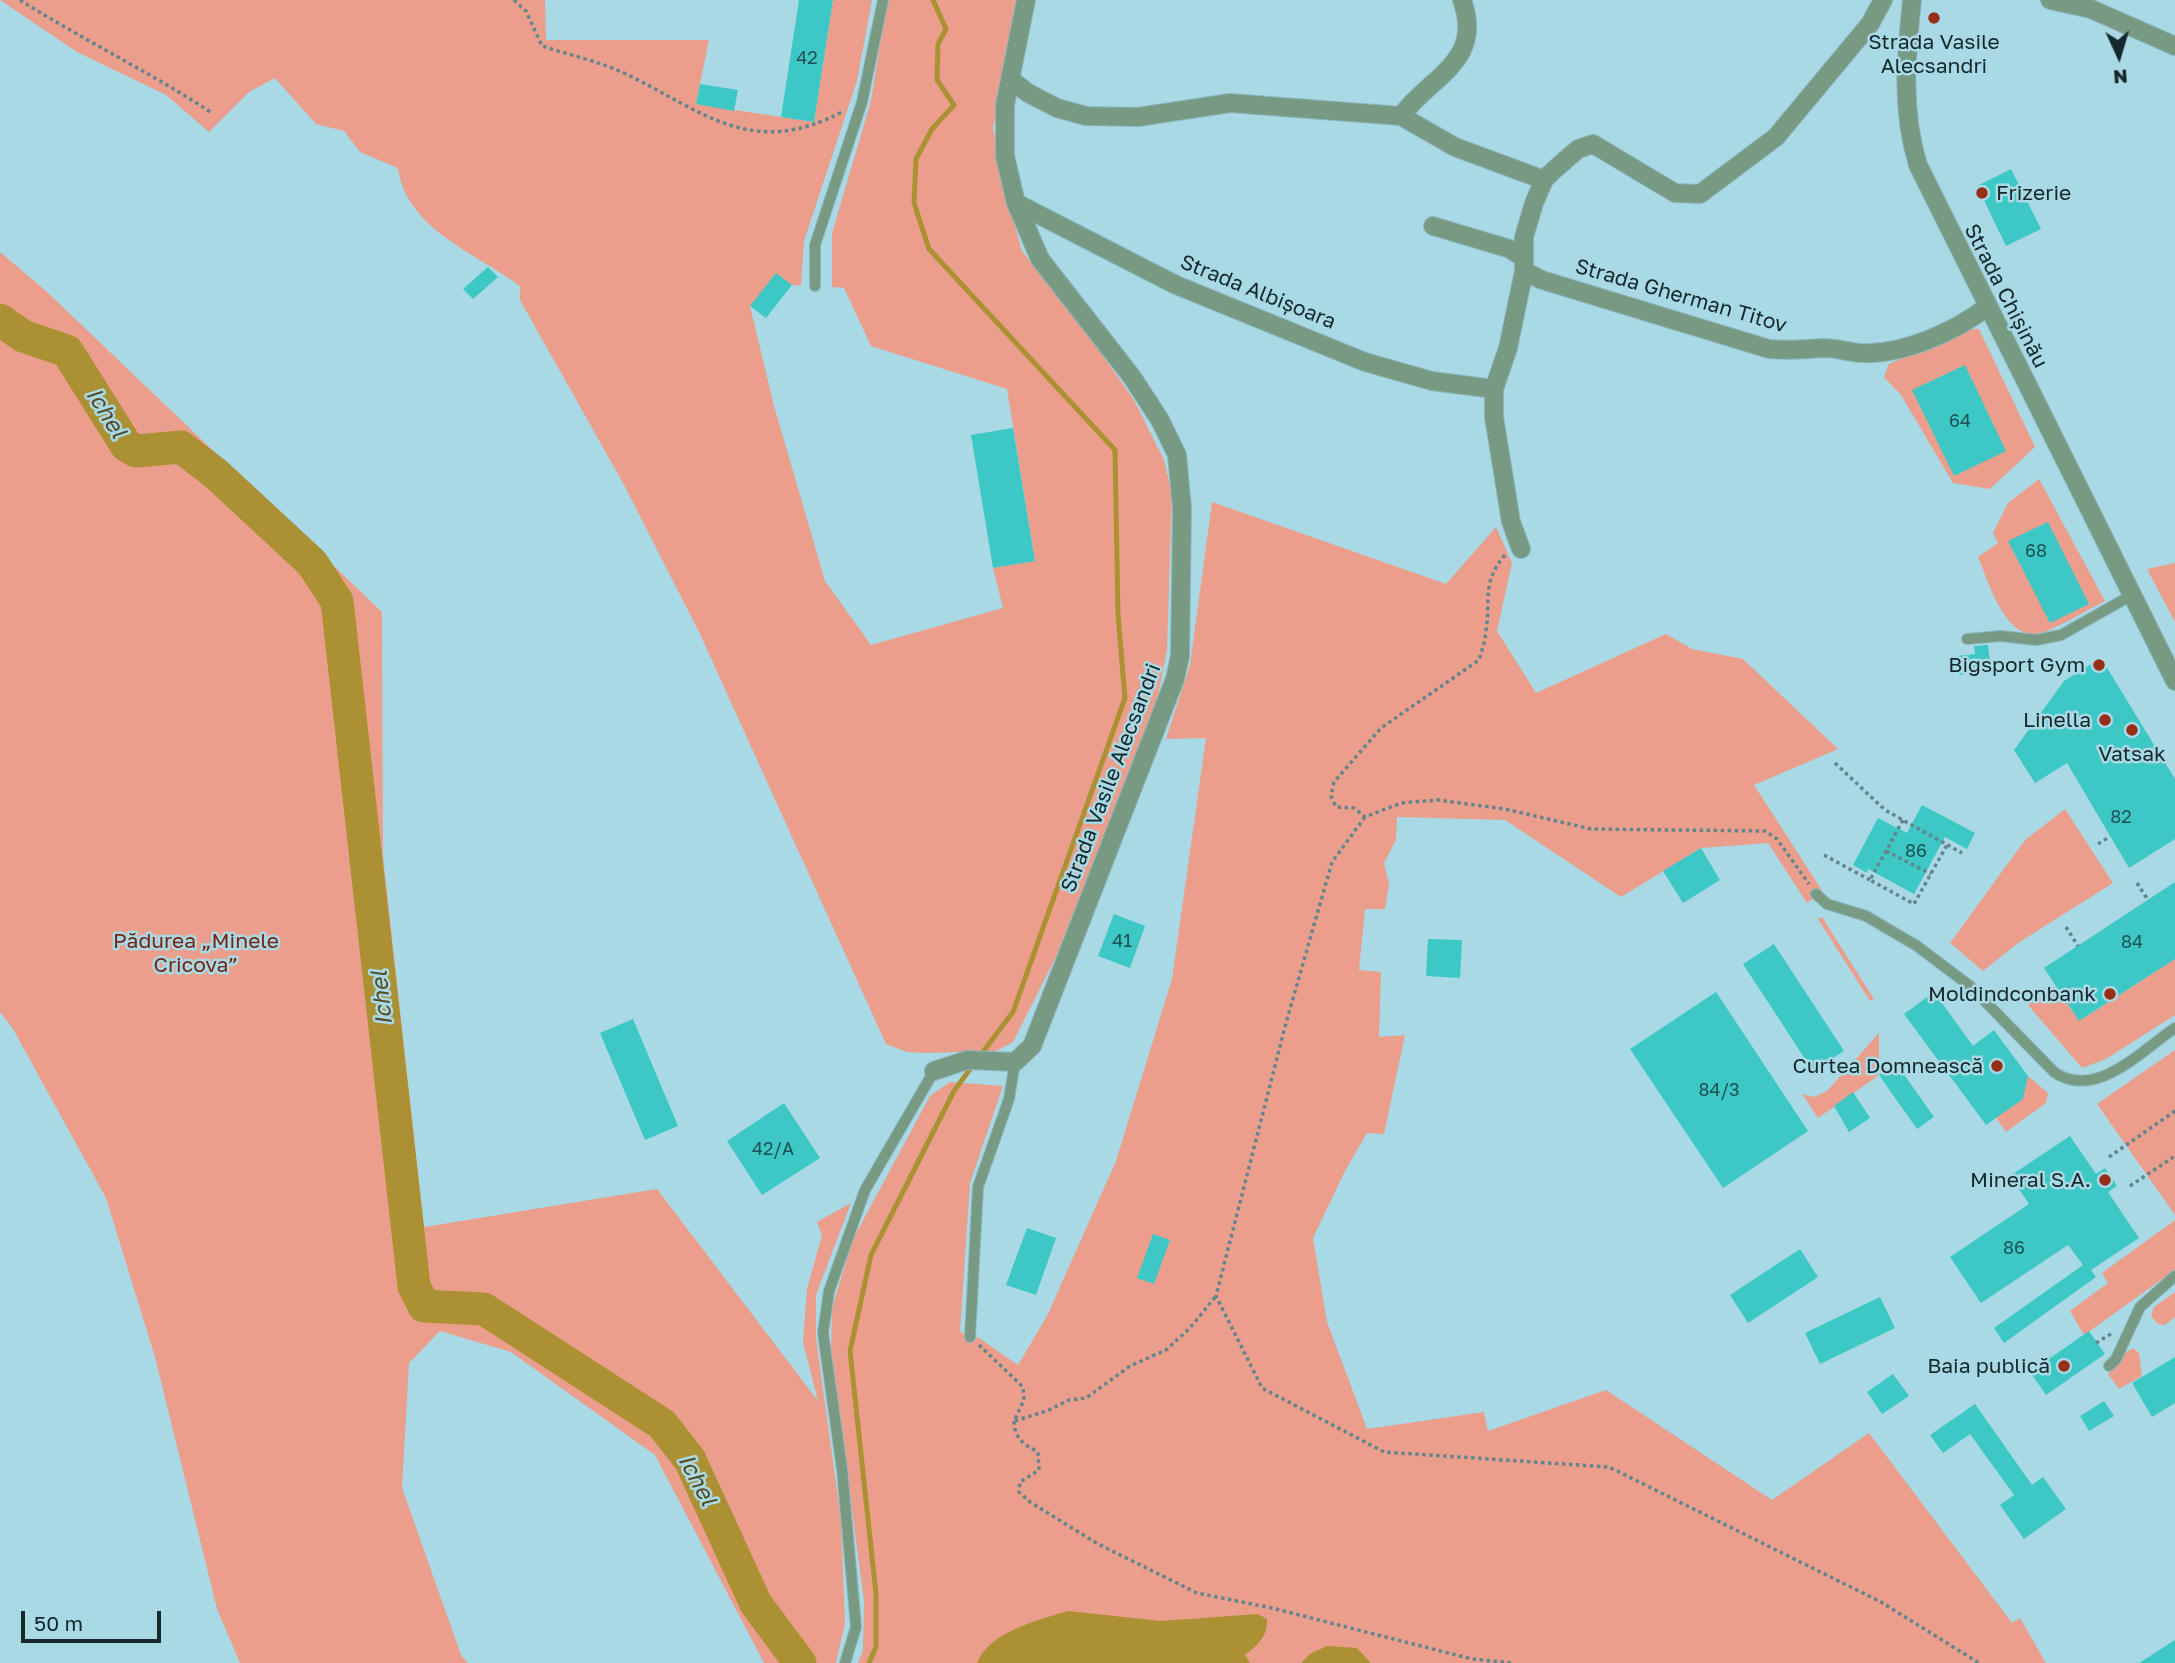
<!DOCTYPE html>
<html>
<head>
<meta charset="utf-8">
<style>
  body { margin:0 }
  #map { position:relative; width:2175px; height:1663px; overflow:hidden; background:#a9d9e4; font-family:"Golos Text",sans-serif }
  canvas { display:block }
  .north { position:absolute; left:2084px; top:21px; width:70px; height:70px; -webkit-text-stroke:5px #a9d9e4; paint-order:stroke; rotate:176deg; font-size:19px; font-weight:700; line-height:28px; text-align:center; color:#15282c }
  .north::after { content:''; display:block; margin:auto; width:24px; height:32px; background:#15282c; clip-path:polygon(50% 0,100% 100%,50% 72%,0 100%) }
  .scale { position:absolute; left:21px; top:1611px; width:140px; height:32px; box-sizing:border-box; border:4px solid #15282c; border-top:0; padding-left:9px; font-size:21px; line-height:24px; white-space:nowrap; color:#15282c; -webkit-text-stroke:5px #a9d9e4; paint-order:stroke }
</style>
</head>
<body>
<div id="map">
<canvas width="2175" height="1663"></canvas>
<div class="north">N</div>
<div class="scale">50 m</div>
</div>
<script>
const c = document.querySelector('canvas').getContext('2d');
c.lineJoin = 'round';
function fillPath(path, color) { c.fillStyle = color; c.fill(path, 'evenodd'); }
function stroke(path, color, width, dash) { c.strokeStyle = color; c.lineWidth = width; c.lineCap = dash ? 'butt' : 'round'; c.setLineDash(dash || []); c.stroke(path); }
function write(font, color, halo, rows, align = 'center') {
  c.font = font + ' "Golos Text",sans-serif'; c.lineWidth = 5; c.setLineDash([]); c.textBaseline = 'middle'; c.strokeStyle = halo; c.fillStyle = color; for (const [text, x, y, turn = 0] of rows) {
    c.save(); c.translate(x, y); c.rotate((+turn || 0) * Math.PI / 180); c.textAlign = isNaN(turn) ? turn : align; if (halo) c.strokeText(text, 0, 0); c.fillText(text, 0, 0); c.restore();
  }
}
fillPath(new Path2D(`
  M0,0H545L546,40H709L696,104L814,122L833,0H872L857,81L804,241L801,286L792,285L750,306L774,406L825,581L871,645L1003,608L993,568L1035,561L1007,389L871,346L844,288L832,287V233L871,101L887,0H1021L993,127L1001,176L1022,251L1080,323L1134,400L1164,460L1172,494L1167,650L1156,706L1055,959L1013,1042L996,1051L925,1053L907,1052L886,1044L699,632L623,483L520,300V286C476,253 406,229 398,168L360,152L344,131L316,124L275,78L249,92L209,132L166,95L77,52Z
  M0,252L45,290L382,612L383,857L424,1227L657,1189L818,1401L803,1342L807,1289L822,1235L817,1222L851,1203L816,1295V1338L841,1520L845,1623L836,1663H764L655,1455L511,1352L440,1331L409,1363L402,1488L461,1655L468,1663H240L217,1609L155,1357L106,1198L13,1029L0,1012Z
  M1967,329H1979L2035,447L1990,489L1953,483L1901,395L1884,377L1889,364Z
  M2039,479L2105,601C2091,608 2049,633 2036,634C2004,637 1988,580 1978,557L1998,543L1993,533L2008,503Z
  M1212,502L1446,584L1496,527L1512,563L1497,631L1536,693L1666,634L1692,649L1743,659L1838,749L1754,785L1823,892L1807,903L1768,843L1701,848L1621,897L1505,820L1397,817L1396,840L1384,863L1389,884L1385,909H1365L1359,970L1381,972L1379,1037L1405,1035L1384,1134L1367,1133L1345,1171L1313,1238L1327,1322L1367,1429L1484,1412L1488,1431L1606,1390L1772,1500L1869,1433L2012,1623L2020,1618L2046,1663H858L863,1650L864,1601L831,1352L832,1308L853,1239L930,1096L950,1082L1003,1086L970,1183L960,1332L979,1338L1018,1365L1047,1316L1116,1161L1172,979L1206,738L1166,739L1190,665Z
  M2175,563V622L2147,569Z
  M2065,809L2113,883L2018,943L1983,971L1950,943L2025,840Z
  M1822,917L1874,999L1870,1001L1818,919Z
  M2175,959V1015L2106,1059L2082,1068L2028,1005L2055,986L2079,1021Z
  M1879,1033V1075L1818,1118L1802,1094L1814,1097L1827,1091Z
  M2175,1050V1215L2097,1104Z
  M2028,1076L2048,1093L2046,1103L2006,1132L1996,1118L2022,1099Z
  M2175,1220V1270L2084,1335L2070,1311L2108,1283L2102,1273Z
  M2175,1292V1317L2165,1325L2158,1324L2151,1316L2154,1307Z
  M2133,1348L2139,1353L2142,1376L2119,1389L2108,1374L2124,1354Z`), '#ec9e8c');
fillPath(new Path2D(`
  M1068,1611L1161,1621L1258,1614L1267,1619C1268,1636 1258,1645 1245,1655L1250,1663H977C989,1632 1038,1620 1068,1611Z
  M1327,1646L1357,1648L1371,1663H1301L1310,1654Z`), '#ab9133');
stroke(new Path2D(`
  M933,0L946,29L938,44L937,80L954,105L932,129L916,159L914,203L929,249L1115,450L1118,615L1125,698L1013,1012L979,1057
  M869,1663L876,1647V1594L850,1351L871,1255L954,1091L973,1065`), '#ab9133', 5);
stroke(new Path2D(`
  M0,320L23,336L67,351L126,445L136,451L181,447L215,473L312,563L337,601L414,1286L424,1306L484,1309L662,1424L690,1460L756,1604L800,1663`), '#ab9133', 33);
fillPath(new Path2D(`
  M799,0H833L814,122L781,117Z
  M700,84L738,90L734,111L696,104Z
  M2011,169L2041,229L2006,246L1977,186Z
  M488,267L498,277L473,299L463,289Z
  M776,273L792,285L766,318L750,306Z
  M1965,365L2006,451L1954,476L1912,390Z
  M1013,428L1035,561L993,568L971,435Z
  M2048,522L2089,604L2050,623L2008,541Z
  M1988,645L1991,671L1959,675L1957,656L1975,654L1974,646Z
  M2101,658L2175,779V839L2129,868L2067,763L2035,783L2014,750L2064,681Z
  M1922,805L1975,833L1967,849L1945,837L1914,894L1868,869L1867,873L1853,865L1878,818L1907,833Z
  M1701,848L1720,880L1683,903L1663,871Z
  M2175,882V959L2079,1021L2044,968Z
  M1114,914L1145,926L1130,968L1098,956Z
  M1428,939L1462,940L1460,978L1426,976Z
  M1774,944L1844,1051L1813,1071L1743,964Z
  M1716,992L1808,1131L1723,1188L1630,1049Z
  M1934,992L1973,1046L1994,1030L2028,1076L2023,1099L1986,1125L1904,1014Z
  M633,1019L678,1126L645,1140L600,1033Z
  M1896,1063L1934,1117L1917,1129L1879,1075Z
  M1853,1092L1870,1118L1849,1132L1834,1106Z
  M784,1103L820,1158L762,1195L727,1141Z
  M2070,1136L2096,1174L2105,1168L2117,1186L2108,1192L2139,1238L2091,1270L2096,1277L2004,1343L1994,1328L2083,1265L2068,1245L1981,1303L1950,1257L2029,1204L2010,1176Z
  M1027,1228L1056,1238L1036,1295L1006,1285Z
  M1153,1234L1170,1240L1154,1284L1137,1278Z
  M1800,1249L1818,1277L1748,1323L1730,1295Z
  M1880,1297L1895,1328L1820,1364L1805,1333Z
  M2089,1331L2105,1354L2046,1395L2030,1372Z
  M2175,1357V1403L2152,1417L2132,1383Z
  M1893,1374L1909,1396L1882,1414L1867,1392Z
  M2104,1401L2114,1416L2089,1431L2080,1416Z
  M1975,1404L2032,1485L2043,1477L2066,1509L2024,1539L2000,1505L2014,1495L1970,1434L1943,1453L1930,1435Z
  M2175,1640V1663H2139Z`), '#3dc8c6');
const service = new Path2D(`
  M815,286V245L862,102L883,0
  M1967,639L2001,636L2036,640L2061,635L2132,595
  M1816,894L1827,904L1866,916L1917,946L1970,986L2054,1072C2095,1101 2141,1051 2175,1028
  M970,1337L978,1187L1009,1099L1015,1062
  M2109,1366L2116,1359L2140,1307L2175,1276
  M845,1663L856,1627L842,1469L823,1333L829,1291L865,1190L934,1071`);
const minor = new Path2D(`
  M2050,0L2091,9L2175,46
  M1011,80L1028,93L1057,108L1086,116L1138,117L1230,103L1401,116L1455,147L1544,180
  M1401,116C1432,75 1484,61 1462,0
  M1016,203L1176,285L1365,362L1432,381L1494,389
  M1433,226L1510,249L1524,258
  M1524,271L1542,280L1769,349C1788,351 1805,349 1823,348C1836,348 1848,352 1861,353C1903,355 1954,332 1987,307
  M1521,549L1511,522L1494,417V389L1508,348L1524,271V237L1534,203L1544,180L1554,170L1578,149L1593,144L1675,193L1700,194L1776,137L1870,24L1883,0
  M934,1071L967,1060L1015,1062L1032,1046L1175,679L1180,656L1182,508L1177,455L1160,420L1132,377L1040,259L1016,203L1005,156V105L1026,0`);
const tertiary = new Path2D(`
  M1912,0C1906,57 1901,110 1918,165L2175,681`);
stroke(service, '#8bb6bf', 12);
stroke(minor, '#8bb6bf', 20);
stroke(tertiary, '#8bb6bf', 20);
stroke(new Path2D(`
  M20,0C83,40 150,72 212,113
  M514,0L526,11L542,46C569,55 598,61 624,73C705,112 751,160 844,111
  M1505,555C1481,583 1491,601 1486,631C1485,641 1482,650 1479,660L1381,728L1334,782L1331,796L1336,807L1354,808L1365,817L1401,803L1438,800L1505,809L1591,829L1765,831L1777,839L1809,884
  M1835,763L1885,810L1962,853
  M1365,817L1332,862L1286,1023L1216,1296L1262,1388L1384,1452L1609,1467L1881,1602L1979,1663
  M1903,820L1870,880L1914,904L1947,845
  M2098,844L2109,837
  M1886,851L1931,874
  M1824,855L1870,880
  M2137,883L2148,900
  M2066,927L2078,946
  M2109,1157L2175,1111
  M2130,1186L2175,1156
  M2096,1343L2114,1332
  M979,1345L1023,1387L1024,1400L1014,1421L1047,1411L1069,1400L1086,1398L1130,1366L1166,1350L1190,1328L1216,1296
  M1014,1421C1015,1439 1023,1444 1038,1452L1039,1470L1020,1482L1019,1492L1030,1502L1098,1544L1197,1593L1272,1608L1472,1659L1512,1663`), '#63858d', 3.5, [3.5, 3.5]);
stroke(service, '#789a82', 10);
stroke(minor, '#789a82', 18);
stroke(tertiary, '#789a82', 18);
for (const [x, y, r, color] of [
  [1934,18,7,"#962e18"],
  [1982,193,7,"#962e18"],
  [2099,665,7,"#962e18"],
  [2105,720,7,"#962e18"],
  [2132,730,7,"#962e18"],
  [2110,994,7,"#962e18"],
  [1997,1066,7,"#962e18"],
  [2105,1180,7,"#962e18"],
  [2064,1366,7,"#962e18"]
]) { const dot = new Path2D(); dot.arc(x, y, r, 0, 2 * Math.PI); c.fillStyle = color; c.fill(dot); stroke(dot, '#a9d9e4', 2.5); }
write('18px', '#1f5052', null, [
  ["42",807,58],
  ["64",1960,421],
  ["68",2036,551],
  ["82",2121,817],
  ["86",1916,851],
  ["41",1122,941],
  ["84",2132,942],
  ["84/3",1719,1090],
  ["42/A",773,1149],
  ["86",2014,1248]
]);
write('21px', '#15282c', '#a9d9e4', [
  ["Strada Vasile",1934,42,"center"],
  ["Alecsandri",1934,66,"center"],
  ["Frizerie",1996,193,"left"],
  ["Bigsport Gym",2085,665],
  ["Linella",2091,720],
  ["Vatsak",2132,754,"center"],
  ["Moldindconbank",2096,994],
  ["Curtea Domnească",1983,1066],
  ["Mineral S.A.",2091,1180],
  ["Baia publică",2050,1366]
], 'right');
write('21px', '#15282c', '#a9d9e4', [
  ["Strada Albișoara",1258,292,22],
  ["Strada Gherman Titov",1681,296,16],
  ["Strada Chișinău",2006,296,63],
  ["Strada Vasile Alecsandri",1111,778,-69]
]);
write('21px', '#752514', '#a9d9e4', [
  ["Pădurea „Minele",196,941],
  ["Cricova”",196,965]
]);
write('italic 23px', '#554a23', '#a9d9e4', [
  ["Ichel",106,413,58],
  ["Ichel",382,998,-96],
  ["Ichel",697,1480,62]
]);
</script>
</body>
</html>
